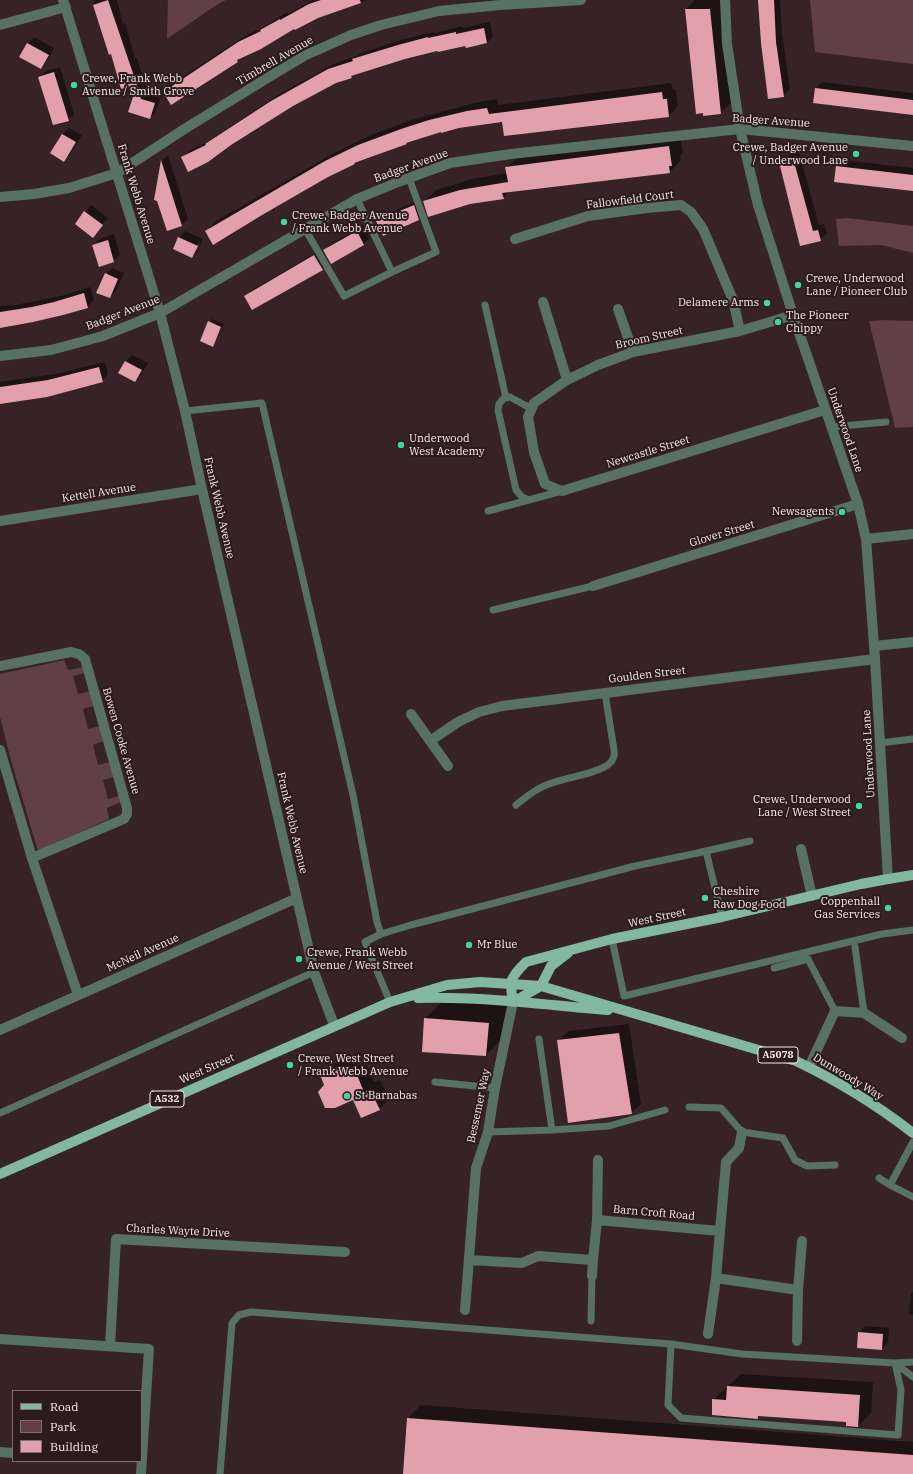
<!DOCTYPE html>
<html>
<head>
<meta charset="utf-8">
<style>
  body { margin:0 }
  #map { position:relative; width:913px; height:1474px; overflow:hidden; background:#372327; font-family:"IBM Plex Serif",serif }
  canvas { display:block }
  .legend { position:absolute; left:12px; top:1390px; width:130px; height:72px; box-sizing:border-box; background:#2c1a1d; border:1px solid #7e6e71; margin:0; padding:5px 7px; list-style:none; font-size:12px; color:#f9ebee }
  .legend li { display:flex; align-items:center; gap:8px; height:20px }
  .legend b { width:20px; border:1px solid #7e6e71 }
</style>
</head>
<body>
<div id="map">
<canvas width="913" height="1474"></canvas>
<ul class="legend">
<li><b style="height:5px;background:#82b89f"></b>Road</li>
<li><b style="height:11px;background:#613f46"></b>Park</li>
<li><b style="height:11px;background:#e2a0ad"></b>Building</li>
</ul>
</div>
<script>
const c = document.querySelector('canvas').getContext('2d');
c.lineJoin = 'round';
function fillPath(path, color) { c.fillStyle = color; c.fill(path, 'evenodd'); }
function stroke(path, color, width, dash) { c.strokeStyle = color; c.lineWidth = width; c.lineCap = dash ? 'butt' : 'round'; c.setLineDash(dash || []); c.stroke(path); }
function write(font, color, halo, rows, align = 'center') {
  c.font = font + ' "IBM Plex Serif",serif'; c.lineWidth = 4; c.setLineDash([]); c.textBaseline = 'middle'; c.strokeStyle = halo; c.fillStyle = color; for (const [text, x, y, turn = 0] of rows) {
    c.save(); c.translate(x, y); c.rotate((+turn || 0) * Math.PI / 180); c.textAlign = isNaN(turn) ? turn : align; if (halo) c.strokeText(text, 0, 0); c.fillText(text, 0, 0); c.restore();
  }
}
fillPath(new Path2D(`
  M168,0H226L215,6L167,39Z
  M810,0H913V64L815,52Z
  M847,218L913,226V253L881,245L839,246L836,219Z
  M885,320L913,321V427L895,428L869,321Z
  M64,660L68,670L83,667L84,673L73,676L78,694L90,691L93,706L83,709L88,729L100,726L104,741L93,745L98,765L110,762L114,777L103,780L108,799L119,796L121,802L107,808L109,819L38,851L10,757L0,717V674Z`), '#613f46');
fillPath(new Path2D(`
  M94,0H117L123,24L125,23L135,58H137L147,93L161,97L156,111L150,118L130,111L138,83L122,88L112,53L94,5Z
  M313,0H367L317,17L294,28L241,57L237,61L164,92L170,85L245,36L265,26L286,13L287,14Z
  M695,0H723L734,100L721,113L704,112L686,9Z
  M759,0H780L782,35L790,89L783,96Z
  M490,22L493,36L487,43L438,50L405,58L354,74L351,77L335,82L182,158L189,151L209,141L278,95L336,63L357,56L360,53L405,39L434,32L435,33L462,26V28Z
  M34,37L54,48L47,61L41,68L28,44Z
  M60,67L74,114L68,120L39,77L46,71Z
  M822,82L913,93V114L816,88Z
  M671,83L673,90H676L678,106L669,116L503,121L441,131L408,141L356,161L207,231L216,221L336,152L369,136L411,120L478,102L497,99L498,105Z
  M69,128L82,135L70,154L64,160L51,153L63,134Z
  M680,135L683,153L680,156L681,160L670,172L510,191L503,198L424,202L436,190L472,179L507,173L506,168L518,156Z
  M799,153L819,225L824,224L827,233L820,240L801,245L780,162L786,156Z
  M168,155L188,219L181,225L158,200L155,199L162,161Z
  M843,160L913,168V190L837,166Z
  M420,200L425,213L418,219L377,221L384,215Z
  M91,205L108,218L93,236L76,224Z
  M363,225L370,238L363,244L324,250L331,244Z
  M185,231L203,239L198,251L192,257L179,238ZM199,241L201,242L197,251H194Z
  M114,234L120,255L114,261L99,266L93,245L100,239Z
  M321,250L329,262L322,269L245,296L252,290Z
  M112,268L124,273L116,291L110,297L106,274Z
  M90,287L94,300L87,307L0,327V306L15,305L61,296Z
  M212,319L224,324L215,342L213,345L209,322Z
  M132,355L148,363L141,375L135,381L120,373L126,361Z
  M105,362L108,374L102,381L0,402V382L55,374Z
  M444,999L508,1004L505,1036L486,1055L425,1019Z
  M629,1024L641,1104L631,1113L559,1040L568,1031Z
  M345,1057L354,1058L357,1065L367,1066L374,1082L380,1080L389,1099L379,1109L354,1099L325,1085L327,1071L338,1061Z
  M913,1292V1315L909,1314L911,1294Z
  M865,1326L889,1328L888,1342L882,1349L859,1332Z
  M741,1374L873,1382L871,1413L858,1426L847,1421L760,1415L758,1418L713,1400Z
  M421,1405L913,1442V1474H404L408,1418Z`), '#0007');
fillPath(new Path2D(`
  M108,0L137,85L121,89L111,54L109,55L93,5Z
  M321,0H360L361,3L318,18L295,30L294,29L261,49L237,60L238,62L171,105L163,92L238,42L261,31L260,30L280,19V20L309,4Z
  M758,0H774L776,42L784,97L768,99L761,43Z
  M685,9H710L721,114L703,116V113L696,114Z
  M484,28L487,43L466,48L465,46L438,52L437,51L405,59L351,76L352,78L336,83L293,106L231,145L208,162L188,172L181,157L206,145L205,144L271,101L328,69L353,61L352,59L398,45L428,37V38L456,32V34Z
  M27,43L49,55L41,69L19,57Z
  M54,72L69,121L53,125L38,77Z
  M137,85L141,99L155,103L150,119L128,112Z
  M815,88L913,100V115L813,103Z
  M662,92L663,99H667L669,117L504,136L502,122L459,128L441,133V132L406,143L407,144L354,163L355,164L328,177L262,215L213,245L205,231L325,161L358,145L401,129L429,120L467,111L487,108L489,114Z
  M62,134L76,142L64,162L50,153Z
  M669,146L672,166H669L670,173L502,193L504,199L470,204L428,217L423,201L460,190L508,182L505,167Z
  M793,158L813,231L818,230L821,241L800,246L779,162Z
  M161,160L182,226L167,231L157,201L154,200Z
  M836,166L913,175V191L834,182Z
  M414,205L419,220L383,236L376,221Z
  M84,211L103,225L93,238L75,224Z
  M357,231L364,245L331,264L323,250Z
  M178,237L198,246L192,258L173,249Z
  M108,240L114,262L99,267L92,245Z
  M314,255L323,270L252,310L244,296Z
  M105,273L118,279L110,298L96,293Z
  M84,293L88,308L63,315L33,322L0,328V312L32,307L54,302Z
  M208,321L221,327L213,347L200,341Z
  M125,361L142,370L135,382L118,373Z
  M99,367L103,382L47,397L0,404V387L48,380Z
  M424,1018L489,1023L486,1056L422,1052Z
  M619,1033L632,1114L568,1123L557,1040Z
  M335,1067H344L347,1075H357L364,1092L370,1089L380,1110L361,1118L353,1100L335,1108H325L318,1092L324,1085L321,1077L327,1070Z
  M858,1332L883,1334L882,1350L857,1348Z
  M727,1386L860,1395L858,1427L846,1426V1422L758,1416V1419L712,1415V1399L726,1400Z
  M407,1418L913,1455V1474H403Z`), '#e2a0ad');
stroke(new Path2D(`
  M305,229L344,296L392,272L357,199
  M392,272L436,252L409,178
  M485,305L506,398
  M185,411L262,403L353,795L377,922L381,934
  M831,427L886,422
  M529,500L522,497L516,490L498,410L499,404L503,399L510,397L532,409
  M488,511L562,491
  M493,610L593,586
  M880,743L913,739
  M516,805C525,798 534,790 544,786C561,778 595,775 609,764C613,761 615,755 614,750L605,693
  M706,851L722,917
  M612,939L624,996L882,934L913,930
  M855,947L864,1013
  M774,968L808,959L835,1011
  M390,1002L365,942L381,934L411,925L635,866L693,854L750,841
  M539,1039L552,1130
  M435,1082L495,1088
  M689,1107L721,1108L742,1132L783,1138L795,1160L807,1166L835,1165
  M0,1113L314,972
  M488,1132L552,1130L609,1126L665,1110
  M913,1142L890,1185L913,1197
  M879,1178L890,1185
  M591,1321L592,1276
  M671,1344L668,1405L681,1418L898,1435L901,1390L895,1363
  M895,1363L913,1377
  M220,1474L232,1323L239,1315L251,1312L671,1344L742,1354L895,1363L913,1362`), '#577164', 7);
stroke(new Path2D(`
  M63,0L160,313L185,411L202,489L314,972L334,1025
  M0,25L66,7
  M0,197L34,194L69,188L117,173L186,128L274,74L306,55L351,35L381,25L439,11L500,5L581,0
  M515,239L588,216L647,208L681,205L691,212L703,229L733,300L740,331
  M543,302L567,380
  M618,309L633,352
  M793,315L740,331L633,352L598,365L567,380L534,403L528,417L534,452L545,484L562,491L825,410
  M0,521L202,489
  M866,539L913,534
  M593,586L858,504
  M874,646L913,642
  M0,666L71,652L79,654L85,659L127,808V814L124,819L32,858
  M411,714L448,766
  M430,741L458,722L479,712L502,706L875,659
  M0,750L32,858L78,995
  M801,849L812,896
  M0,1030L297,898
  M809,1067L835,1011L864,1013L902,1038
  M597,1220L598,1160
  M469,1260L522,1263L538,1256L593,1260L597,1220L720,1231L726,1162L739,1148L742,1132
  M592,1276L593,1260
  M716,1278L798,1290
  M465,1310L476,1168L488,1132L495,1088L513,1002
  M708,1334L716,1278L720,1231
  M0,1339L149,1349L141,1474
  M797,1341L798,1290L802,1241
  M110,1346L116,1239L345,1252
  M0,1452L13,1453`), '#577164', 10);
stroke(new Path2D(`
  M725,0L727,44L740,129L758,205L793,315L858,504L866,539L875,659L888,879
  M0,356L51,350L103,336L160,313L357,199L398,182L450,163L511,154L740,129L913,146`), '#577164', 10);
stroke(new Path2D(`
  M418,998C482,996 545,1005 608,1010
  M513,1002C509,980 510,978 526,962L612,939L722,917L861,884L888,879L913,875
  M513,1002L541,986L551,966L568,953
  M0,1174L390,1002L447,985L480,982L541,986L796,1061C836,1080 878,1106 913,1133`), '#82b89f', 10);
for (const [x, y, r, color] of [
  [74,85,4,"#45d49f"],
  [856,154,4,"#45d49f"],
  [284,222,4,"#45d49f"],
  [798,285,4,"#45d49f"],
  [767,303,4,"#45d49f"],
  [778,322,4,"#45d49f"],
  [401,445,4,"#45d49f"],
  [842,512,4,"#45d49f"],
  [859,806,4,"#45d49f"],
  [705,898,4,"#45d49f"],
  [888,908,4,"#45d49f"],
  [469,945,4,"#45d49f"],
  [299,959,4,"#45d49f"],
  [290,1065,4,"#45d49f"],
  [347,1096,4,"#45d49f"]
]) { const dot = new Path2D(); dot.arc(x, y, r, 0, 2 * Math.PI); c.fillStyle = color; c.fill(dot); stroke(dot, '#2c1a1d', 1.5); }
for (const [x, y, w] of [
  [778,1055,40],
  [167,1099,34]
]) { const box = new Path2D(); box.roundRect(x - w / 2, y - 8, w, 16, 3); c.fillStyle = '#2c1a1d'; c.fill(box); stroke(box, '#f9ebee', 1); }
write('bold 10px', '#f9ebee', null, [
  ["A5078",778,1055],
  ["A532",167,1099]
]);
write('11px', '#f9ebee', '#2c1a1d', [
  ["Timbrell Avenue",275,61,-30],
  ["Badger Avenue",771,121,4],
  ["Badger Avenue",411,166,-20],
  ["Frank Webb Avenue",136,194,73],
  ["Fallowfield Court",630,200,-7],
  ["Badger Avenue",123,313,-21],
  ["Broom Street",649,338,-13],
  ["Underwood Lane",845,430,71],
  ["Newcastle Street",648,452,-17],
  ["Kettell Avenue",99,493,-9],
  ["Frank Webb Avenue",219,508,77],
  ["Glover Street",722,534,-17],
  ["Goulden Street",647,675,-7],
  ["Bowen Cooke Avenue",121,741,74],
  ["Underwood Lane",869,754,-93],
  ["Frank Webb Avenue",292,823,77],
  ["West Street",657,918,-12],
  ["McNeil Avenue",143,953,-24],
  ["West Street",207,1069,-24],
  ["Dunwoody Way",848,1077,31],
  ["Bessemer Way",479,1106,-78],
  ["Barn Croft Road",654,1213,5],
  ["Charles Wayte Drive",178,1231,3]
]);
write('11px', '#f9ebee', '#2c1a1d', [
  ["Crewe, Frank Webb",82,79],
  ["Avenue / Smith Grove",82,92],
  ["Crewe, Badger Avenue",848,148,"right"],
  ["/ Underwood Lane",848,161,"right"],
  ["Crewe, Badger Avenue",292,216],
  ["/ Frank Webb Avenue",292,229],
  ["Crewe, Underwood",806,279],
  ["Lane / Pioneer Club",806,292],
  ["Delamere Arms",759,303,"right"],
  ["The Pioneer",786,316],
  ["Chippy",786,329],
  ["Underwood",409,439],
  ["West Academy",409,452],
  ["Newsagents",834,512,"right"],
  ["Crewe, Underwood",851,800,"right"],
  ["Lane / West Street",851,813,"right"],
  ["Cheshire",713,892],
  ["Raw Dog Food",713,905],
  ["Coppenhall",880,902,"right"],
  ["Gas Services",880,915,"right"],
  ["Mr Blue",477,945],
  ["Crewe, Frank Webb",307,953],
  ["Avenue / West Street",307,966],
  ["Crewe, West Street",298,1059],
  ["/ Frank Webb Avenue",298,1072],
  ["St Barnabas",355,1096]
], 'left');
</script>
</body>
</html>
